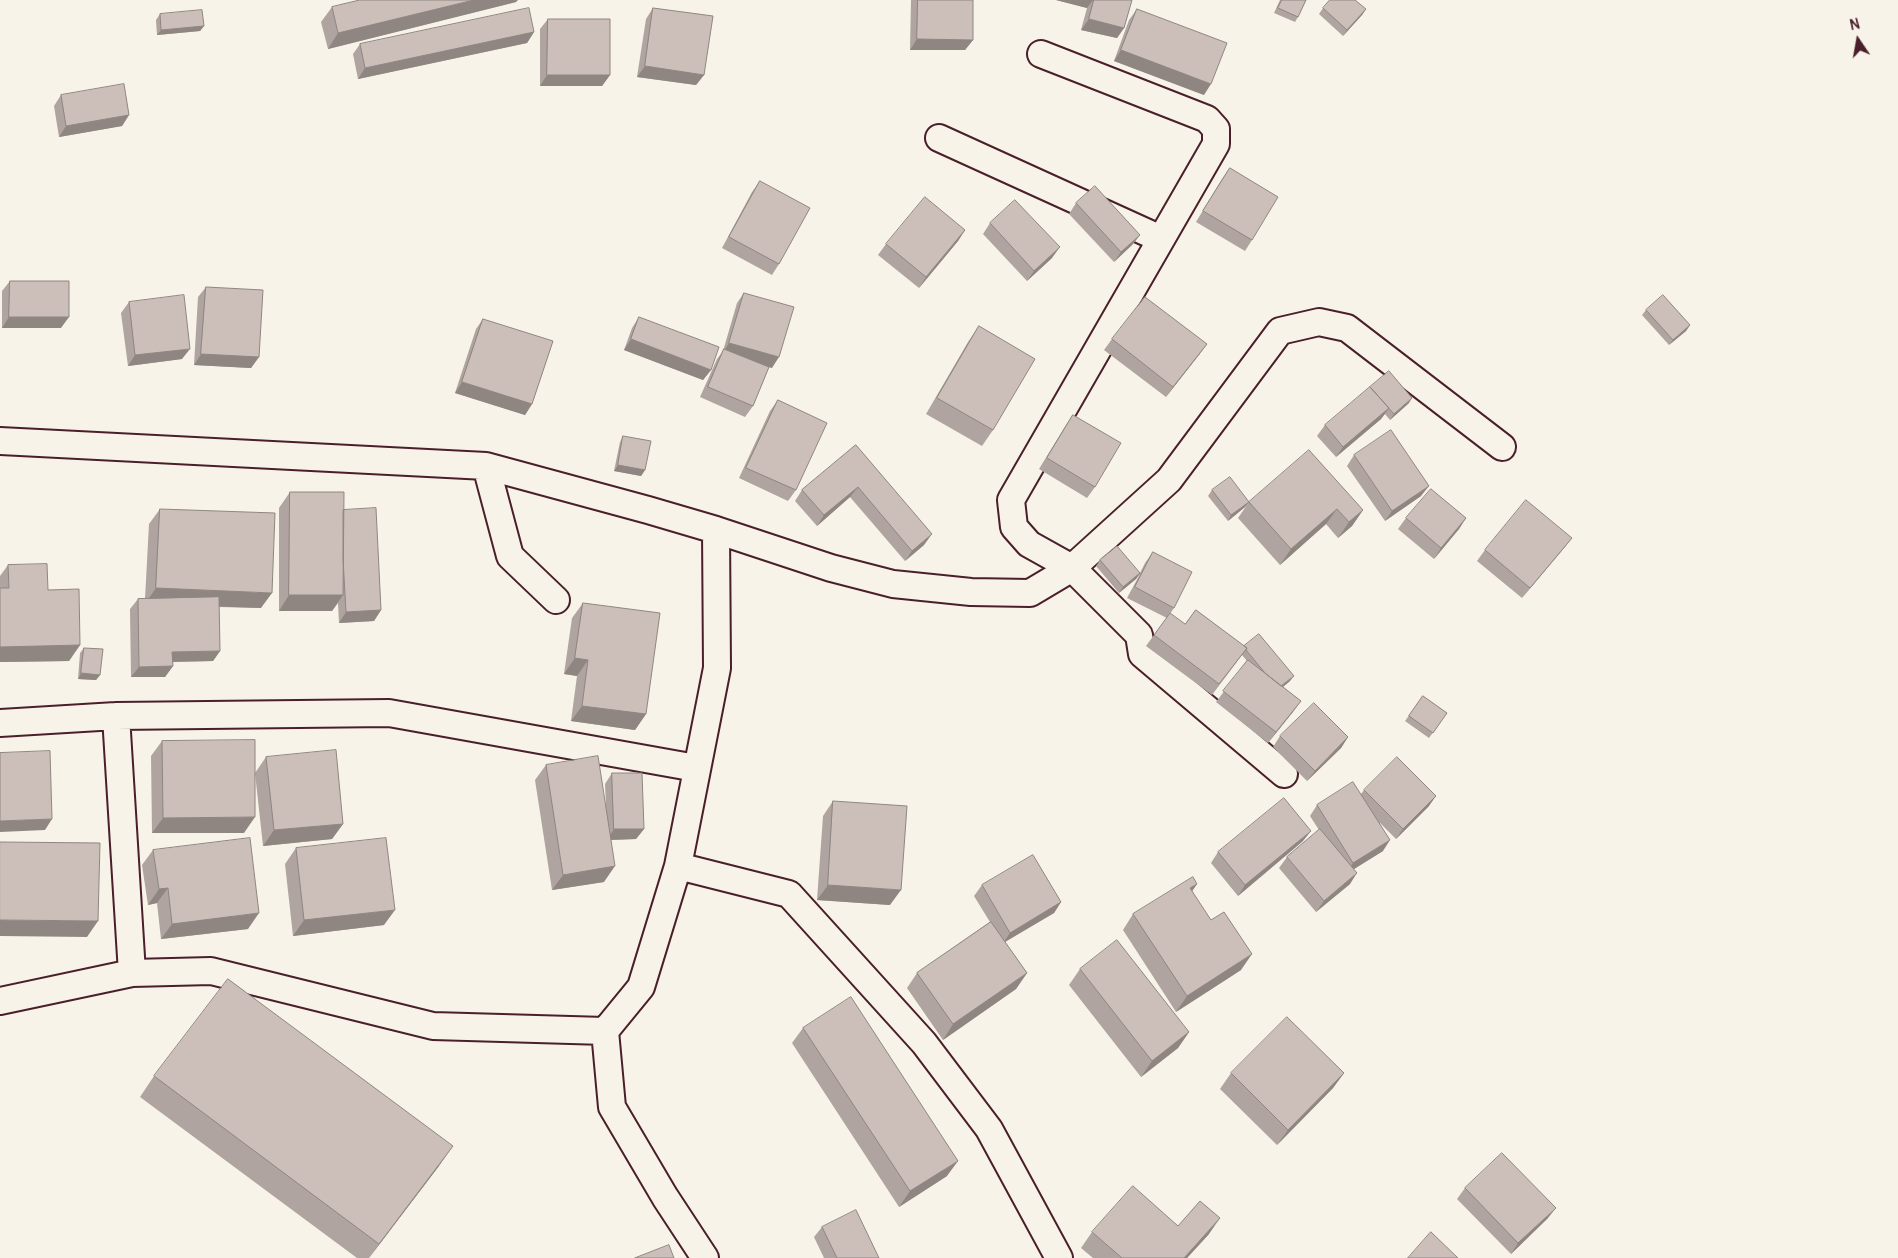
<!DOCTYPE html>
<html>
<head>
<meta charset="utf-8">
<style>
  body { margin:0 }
  #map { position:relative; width:1898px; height:1258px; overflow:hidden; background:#f7f3e8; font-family:Pangolin,sans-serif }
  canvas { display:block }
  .north { position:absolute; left:1833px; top:15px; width:50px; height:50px; -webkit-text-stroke:4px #f7f3e8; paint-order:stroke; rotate:348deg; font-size:14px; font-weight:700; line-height:20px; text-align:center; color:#4a1f2b }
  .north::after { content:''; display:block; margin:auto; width:18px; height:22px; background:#4a1f2b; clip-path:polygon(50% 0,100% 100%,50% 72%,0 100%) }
</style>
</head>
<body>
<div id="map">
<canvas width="1898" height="1258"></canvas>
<div class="north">N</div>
</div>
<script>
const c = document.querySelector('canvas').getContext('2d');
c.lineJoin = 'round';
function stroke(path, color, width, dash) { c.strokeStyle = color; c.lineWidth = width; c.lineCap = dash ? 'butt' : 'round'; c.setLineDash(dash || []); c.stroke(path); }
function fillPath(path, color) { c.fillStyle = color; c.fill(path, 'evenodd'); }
const street = new Path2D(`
  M1041,54L1207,119L1216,129V144L1011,500L1014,527L1029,544L1072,568L1139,635L1142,654L1284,774
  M939,138L1161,239
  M0,441L486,466L648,510L716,530L831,568L893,584L971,592L1030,593L1072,568L1169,480L1280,331L1319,322L1347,328L1502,447
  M486,466L510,556L556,600
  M116,716L132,973
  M0,723L116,716L389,713L696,768
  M678,866L789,894L924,1043L989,1129L1059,1258
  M0,1001L132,973L211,971L433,1026L605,1031L641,987L678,866L717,668L716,530
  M605,1031L612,1107L665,1197L705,1258`);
stroke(street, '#4a1f2b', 30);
stroke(street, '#f7f3e8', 26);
fillPath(new Path2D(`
  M911,0H973V40L965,50H910Z
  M1056,0H1132L1124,28L1117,38L1081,30L1087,8Z
  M1280,0H1306L1298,17L1295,22L1274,13Z
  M516,2L328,49L321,22L332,7Z
  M653,8L704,75L696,85L637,77L646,19Z
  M1323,8L1366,9L1362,15L1343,36L1319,14Z
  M1137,9L1204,95L1114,61L1129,20Z
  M160,14L204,26L200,31L157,35L156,20Z
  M548,19L610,75L602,86H540V29Z
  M534,32L527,43L358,79L353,54L360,44Z
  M61,95L129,115L122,126L59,137L54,106Z
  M1230,168L1252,240L1245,251L1196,222L1222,179Z
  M760,181L779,264L772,275L722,248L752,192Z
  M1076,203L1140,235L1132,245L1114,262L1069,214Z
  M990,223L1052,258L1027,281L983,234Z
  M965,230L958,241L919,288L878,255L886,244Z
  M10,281L61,328H2V291Z
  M206,287L259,357L251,368L194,365L198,297Z
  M744,293L772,368L769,367L753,406L745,417L700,397L717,359L723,351L737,303Z
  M129,302L182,359L128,366L121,313Z
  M1646,310L1690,325L1686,331L1669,345L1642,315Z
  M639,317L711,370L703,380L624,350L632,328Z
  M483,319L532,404L525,415L455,393L476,329Z
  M979,326L993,430L982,446L926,414L968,342Z
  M1112,339L1207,344L1166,397L1104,350Z
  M778,400L796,490L788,501L739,478L770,411Z
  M1409,403L1390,420L1385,414L1381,419L1336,457L1317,436L1325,425Z
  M1073,415L1095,487L1087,498L1039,469L1066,425Z
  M623,436L645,470L641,476L614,471L620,442Z
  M856,445L924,545L905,561L850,497L817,526L795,501L802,490Z
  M1354,455L1421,496L1385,521L1347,466Z
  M1212,490L1249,502L1245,507L1228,521L1208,496Z
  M290,492L343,510L381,610L374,621L339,623L338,603L332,611H279V508Z
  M1249,502L1363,510L1352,526L1338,538L1326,524L1280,565L1238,518Z
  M160,509L261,608L219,607L220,651L213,661L173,662V666L165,677H131L130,609L138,599H145L149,524Z
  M1406,518H1466L1459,529L1434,559L1398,529Z
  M1572,538L1564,548L1522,598L1477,561L1485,550Z
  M1153,552L1174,608L1167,618L1127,598L1140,574L1136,579L1119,593L1096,566L1100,560L1140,573L1145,563Z
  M8,565L48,590L80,645L69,661L0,662V576Z
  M583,603L646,714L635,730L571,721L577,676L564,674L572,618Z
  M1196,610L1290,681L1283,687L1301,701L1268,743L1216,702L1247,661L1242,655L1212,695L1146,646L1154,635L1185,624Z
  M84,648L100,675L96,680L78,679L80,653Z
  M1423,696L1447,713L1429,738L1405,721Z
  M1280,736L1348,737L1341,748L1307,781L1273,747Z
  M162,741L244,833H152L151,756Z
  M266,757L343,824L332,839L263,846L255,773Z
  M546,765L606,806L605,784L612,773L644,829L636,839L611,840L604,882L552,890L535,780Z
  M1364,790L1429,806L1396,839L1380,823L1383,851L1354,869L1350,884L1316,912L1279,868L1287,857L1319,830L1310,816L1317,805L1361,794Z
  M833,801L890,905L817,900L823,816Z
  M1303,841L1238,896L1211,863L1218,852Z
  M296,848L384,925L293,936L285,864Z
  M153,850L248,929L161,939L157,903L148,905L142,865Z
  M1197,884L1192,891L1241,970L1176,1012L1123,930L1133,914Z
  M982,885L1061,902L1054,913L1005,942L1027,973L1016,989L943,1040L907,988L917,973L990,922L974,896Z
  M1080,969L1189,1032L1178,1048L1141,1077L1069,985Z
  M803,1028L947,1176L899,1207L792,1043Z
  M1231,1073H1344L1333,1088L1277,1145L1220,1089Z
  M154,1076L439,1166L369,1258H357L140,1097Z
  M1465,1188L1548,1218L1511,1254L1457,1199Z
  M1178,1226L1209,1234L1187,1258H1093L1081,1248L1092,1232Z
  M822,1227L879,1258H824L814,1237Z`), '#afa49f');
fillPath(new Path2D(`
  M474,0H518L516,2L328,49L338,33Z
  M1056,0H1093L1087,8Z
  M1366,9L1362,15L1343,36L1347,30Z
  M1089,19L1124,28L1117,38L1081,30Z
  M204,26L200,31L157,35L161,30Z
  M534,32L527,43L358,79L365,68Z
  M917,39L973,40L965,50H910Z
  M1121,50L1211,84L1204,95L1114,61Z
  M645,66L704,75L696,85L637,77Z
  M547,75H610L602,86H540Z
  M129,115L122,126L59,137L66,126Z
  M965,230L958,241L919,288L926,277Z
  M1140,235L1132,245L1114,262L1121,252Z
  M1060,247L1052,258L1027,281L1034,271Z
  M9,317H69L61,328H2Z
  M1690,325L1686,331L1669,345L1673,340Z
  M631,339L711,370L703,380L624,350Z
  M729,343L779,357L772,368L722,354Z
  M1207,344L1199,355L1166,397L1173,387Z
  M190,349L182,359L128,366L135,355Z
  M201,354L259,357L251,368L194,365Z
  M462,382L532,404L525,415L455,393Z
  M1412,398L1409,403L1390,420L1394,414Z
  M1389,408L1381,419L1336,457L1343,447Z
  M618,465L645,470L641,476L614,471Z
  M1429,486L1421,496L1385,521L1392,511Z
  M858,487L850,497L817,526L824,515Z
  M1249,502L1245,507L1228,521L1231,515Z
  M1337,509L1326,524L1280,565L1291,549Z
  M1363,510L1352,526L1338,538L1349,522Z
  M1466,518L1459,529L1434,559L1441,548Z
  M932,534L924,545L905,561L912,551Z
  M1572,538L1564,548L1522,598L1530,588Z
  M1140,573L1136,579L1119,593L1123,587Z
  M156,588L272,593L261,608L145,604Z
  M289,595H343L332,611H279Z
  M381,610L374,621L339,623L346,612Z
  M80,645L69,661L0,662V647Z
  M220,651L213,661L165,662L172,652Z
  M575,658L588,660L577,676L564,674Z
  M173,666L165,677H131L139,667Z
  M81,673L100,675L96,680L78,679Z
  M1294,676L1290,681L1274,694L1278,689Z
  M1301,701L1293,712L1268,743L1276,732Z
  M582,706L646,714L635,730L571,721Z
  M1348,737L1341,748L1307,781L1315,771Z
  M1436,796L1429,806L1396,839L1403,829Z
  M255,817L244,833H152L163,818Z
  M52,819L45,830L0,832V821Z
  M343,824L332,839L263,846L274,830Z
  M614,829H644L636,839L607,840Z
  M1311,831L1303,841L1238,896L1245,885Z
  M1390,840L1383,851L1346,874L1353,863Z
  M615,866L604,882L552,890L563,875Z
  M1357,873L1350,884L1316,912L1324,901Z
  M1197,884L1186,900L1190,888Z
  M828,885L901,890L890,905L817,900Z
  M168,888L157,903L148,905L159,889Z
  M1061,902L1054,913L1003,943L1010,933Z
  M395,910L384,925L293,936L304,920Z
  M259,913L248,929L161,939L172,924Z
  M0,920L98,921L87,937L0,936Z
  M1252,954L1241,970L1176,1012L1187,996Z
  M1027,973L1016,989L943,1040L953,1024Z
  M1189,1032L1178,1048L1141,1077L1152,1061Z
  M1344,1073L1333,1088L1277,1145L1288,1130Z
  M453,1146L439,1166L369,1258L379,1244Z
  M958,1161L947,1176L899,1207L910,1191Z
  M1556,1208L1548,1218L1511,1254L1518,1243Z
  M1220,1218L1209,1234L1187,1258H1184Z`), '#8f8682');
const building = new Path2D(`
  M360,0H474L338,33L332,7Z
  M918,0H973V40L917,39Z
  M1094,0H1132L1124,28L1089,19Z
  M1282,0H1306L1298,17L1278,8Z
  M1330,0H1355L1366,9L1347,30L1323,8Z
  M529,8L534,32L365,68L360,44Z
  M653,8L713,16L704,75L645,66Z
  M1137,9L1227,43L1211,84L1121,50Z
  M202,10L204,26L161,30L160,14Z
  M548,19H610V75H547Z
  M124,84L129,115L66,126L61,95Z
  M1230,168L1278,197L1252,240L1203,211Z
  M760,181L810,208L779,264L729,237Z
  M1095,186L1140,235L1121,252L1076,203Z
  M925,197L965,230L926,277L886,244Z
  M1015,200L1060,247L1034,271L990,223Z
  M10,281H69V317H9Z
  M206,287L263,290L259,357L201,354Z
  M744,293L794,307L779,357L729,343Z
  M184,295L190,349L135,355L129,302Z
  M1663,295L1690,325L1673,340L1646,310Z
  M1145,297L1207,344L1173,387L1112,339Z
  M639,317L719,347L711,370L631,339Z
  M483,319L553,341L532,404L462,382Z
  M979,326L1035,359L993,430L937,398Z
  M724,349L769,367L753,406L708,387Z
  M1389,371L1412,398L1394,414L1370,387Z
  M1370,387L1389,408L1343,447L1325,425Z
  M778,400L827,423L796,490L746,468Z
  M1073,415L1121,443L1095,487L1047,458Z
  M1391,430L1429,486L1392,511L1354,455Z
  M623,436L651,441L645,470L618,465Z
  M856,445L932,534L912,551L858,487L824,515L802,490Z
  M1309,450L1363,510L1349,522L1337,509L1291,549L1249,502Z
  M1230,477L1249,502L1231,515L1212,490Z
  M1431,489L1466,518L1441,548L1406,518Z
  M290,492H344L343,595H289Z
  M1526,500L1572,538L1530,588L1485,550Z
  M376,508L381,610L346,612L343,559V510Z
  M160,509L275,513L272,593L156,588Z
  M1117,546L1140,573L1123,587L1100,560Z
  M1153,552L1192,572L1174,608L1135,587Z
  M47,564L48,590L79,589L80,645L0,647V588H9L8,565Z
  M219,597L220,651L172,652L173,666L139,667L138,599Z
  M583,603L660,613L646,714L582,706L588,660L575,658Z
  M1196,610L1247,648L1219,684L1154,635L1170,613L1185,624Z
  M1259,634L1294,676L1281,686L1265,673L1246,650L1247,648L1244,646Z
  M84,648L103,649L100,675L81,673Z
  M1248,660L1301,701L1276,732L1223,691Z
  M1423,696L1447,713L1433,733L1409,716Z
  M1314,703L1348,737L1315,771L1280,736Z
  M255,740V817L163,818L162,741Z
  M336,750L343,824L274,830L266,757Z
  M50,751L52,819L0,821V753Z
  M598,756L615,866L563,875L546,765Z
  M1397,757L1436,796L1403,829L1364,790Z
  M612,773H642L644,829H614Z
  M1353,782L1390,840L1353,863L1317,805Z
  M1284,798L1311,831L1245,885L1218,852Z
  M833,801L907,806L901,890L828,885Z
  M1320,829L1357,873L1324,901L1287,857Z
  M250,838L259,913L172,924L168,888L159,889L153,850Z
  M386,838L395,910L304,920L296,848Z
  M0,842L100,843L98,921L0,920Z
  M1033,855L1061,902L1010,933L982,885Z
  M1193,877L1197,884L1190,888L1211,920L1224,912L1252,954L1187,996L1133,914Z
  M991,922L1027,973L953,1024L917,973Z
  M1117,940L1189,1032L1152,1061L1080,969Z
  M228,979L453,1146L379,1244L154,1076Z
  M851,997L958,1161L910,1191L803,1028Z
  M1287,1017L1344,1073L1288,1130L1231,1073Z
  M1502,1153L1556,1208L1518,1243L1465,1188Z
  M1133,1186L1178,1226L1200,1201L1220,1218L1184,1258H1122L1092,1232Z
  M856,1210L879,1258H837L822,1227Z
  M1431,1232L1458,1258H1408Z
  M669,1245L674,1258H635Z`);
fillPath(building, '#ccbfb9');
stroke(building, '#8f8682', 1);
</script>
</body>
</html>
